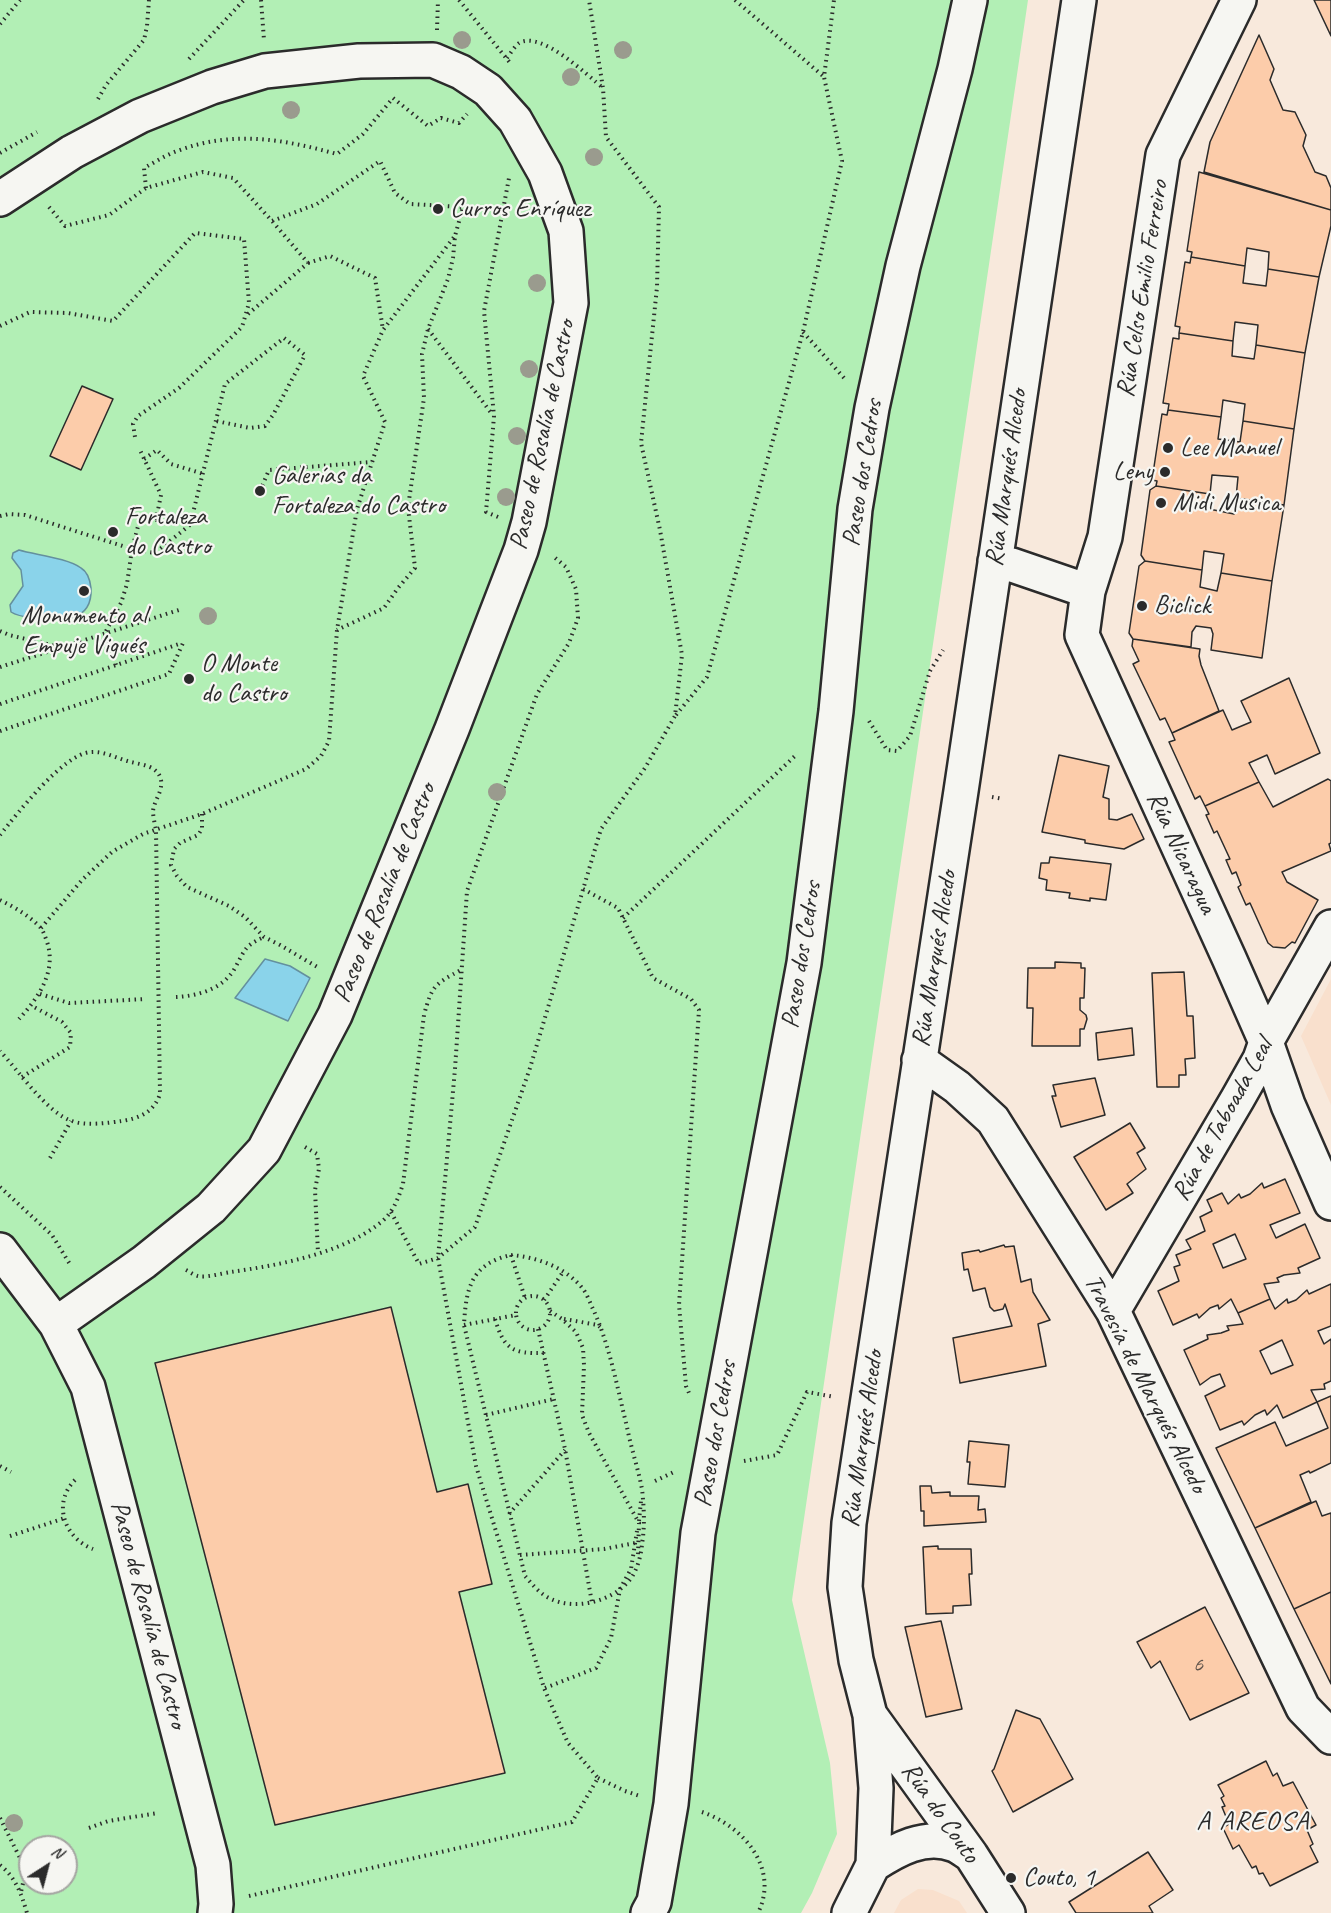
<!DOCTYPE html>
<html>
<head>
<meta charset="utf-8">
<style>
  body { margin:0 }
  #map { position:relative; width:1331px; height:1913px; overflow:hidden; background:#f8e9dc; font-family:Caveat,sans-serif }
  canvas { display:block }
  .north { position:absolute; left:18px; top:1835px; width:60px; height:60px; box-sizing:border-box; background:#f6f6f2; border:2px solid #a5a5a2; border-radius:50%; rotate:36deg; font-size:16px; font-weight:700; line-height:24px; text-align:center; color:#2b2b2b }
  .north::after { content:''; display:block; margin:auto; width:21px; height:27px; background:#2b2b2b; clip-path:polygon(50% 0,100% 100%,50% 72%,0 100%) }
</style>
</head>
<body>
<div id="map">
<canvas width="1331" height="1913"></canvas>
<div class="north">N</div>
</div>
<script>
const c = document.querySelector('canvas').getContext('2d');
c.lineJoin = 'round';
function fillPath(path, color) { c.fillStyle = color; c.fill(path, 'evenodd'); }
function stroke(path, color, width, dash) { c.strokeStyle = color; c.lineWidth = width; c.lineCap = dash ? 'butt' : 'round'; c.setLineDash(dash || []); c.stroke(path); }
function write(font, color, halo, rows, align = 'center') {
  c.font = font + ' Caveat,sans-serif'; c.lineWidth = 4.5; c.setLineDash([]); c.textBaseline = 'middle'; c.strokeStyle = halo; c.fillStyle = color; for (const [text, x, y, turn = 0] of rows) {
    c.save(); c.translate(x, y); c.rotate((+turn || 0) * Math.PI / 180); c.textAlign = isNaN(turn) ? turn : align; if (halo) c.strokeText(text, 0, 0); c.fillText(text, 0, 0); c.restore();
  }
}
fillPath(new Path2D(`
  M1331,979V1105L1301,1036Z
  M918,1889L933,1890L959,1901L967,1913H894L901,1900Z`), '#f9e0cd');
fillPath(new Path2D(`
  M0,0H1028L792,1600L830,1763L837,1834L812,1893L801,1913H0ZM30,1847H66V1883H30Z`), '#b2efb5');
const water = new Path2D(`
  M19,550C36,555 67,558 81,568C88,572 90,580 91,588C93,623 59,622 33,618C25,617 17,616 11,612L10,605L23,586L21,570L12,558L13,553Z
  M265,959L290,966L310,978L288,1021L235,998Z`);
fillPath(water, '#8ad3ea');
stroke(water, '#64909e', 1.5);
const building = new Path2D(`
  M1314,0H1331V36Z
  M1259,35L1274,69L1270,80L1283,110L1295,112L1306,135L1303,146L1315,172L1326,176L1331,188V210L1204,172L1210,142Z
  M1199,172L1331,210V226L1319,277L1268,269L1269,252L1247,248L1245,266L1191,257L1192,252L1187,251Z
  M1191,257L1245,266L1243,283L1266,286L1268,269L1319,277L1305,353L1256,345L1258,325L1235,322L1233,341L1179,333L1180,327L1175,326L1185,262L1190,263Z
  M1179,333L1233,341L1232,356L1254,359L1256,345L1305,353L1294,429L1243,421L1245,404L1223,400L1221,417L1168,410L1169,404L1163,403L1173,338L1179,339Z
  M82,386L113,399L81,470L50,456Z
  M1168,410L1221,417L1218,439L1240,442L1243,421L1294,429L1284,505L1236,498L1238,477L1212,475L1210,494L1156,486L1157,481L1152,480L1162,414L1167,415Z
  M1156,486L1210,494L1209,509L1234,514L1236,498L1284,505L1272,581L1221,573L1224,554L1204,551L1202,570L1145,561L1141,555L1150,490Z
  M1145,561L1202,570L1200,587L1217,591L1221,573L1272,581L1262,658L1211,650L1213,634L1211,628L1196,626L1192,632L1191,647L1133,639L1129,633L1139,566Z
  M1133,639L1200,649L1199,656L1201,665L1219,711L1172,733L1165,718L1160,720L1133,664L1139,661L1132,646Z
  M1289,678L1320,753L1275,774L1267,755L1249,763L1259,782L1205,806L1200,796L1195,799L1169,742L1175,740L1172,733L1223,710L1232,730L1251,722L1241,701Z
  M1059,755L1109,766L1103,797L1109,799V819L1117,820L1132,814L1144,839L1124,849L1085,843V840L1042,832Z
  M1328,779L1331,781V843L1329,844L1331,851L1282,872L1287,882L1318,900L1295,943L1292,942L1285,948L1273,947L1268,943L1250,903L1246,905L1238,887L1241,885L1236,872L1232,874L1226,860L1230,859L1217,831L1214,833L1206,815L1209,814L1205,806L1259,782L1273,807Z
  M1050,857L1111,864L1106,900L1090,898V901L1069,898L1070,893L1046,890L1047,880L1039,878L1041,863H1049Z
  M1055,962L1081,963V968H1085L1084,998H1080V1010L1086,1015L1087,1019L1084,1029H1080V1046H1032L1033,1008H1027L1028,968H1055Z
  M1184,972L1187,1016H1193L1195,1058L1185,1059L1186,1075H1179V1087H1157L1152,973Z
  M1132,1028L1134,1055L1098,1060L1096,1033Z
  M1095,1078L1105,1115L1061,1127L1052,1096H1056L1053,1085Z
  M1130,1123L1145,1148L1137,1153L1146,1169L1127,1184L1133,1193L1106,1210L1074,1157Z
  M1285,1179L1300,1213L1270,1225L1276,1238L1305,1224L1320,1258L1298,1268L1300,1273L1284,1275L1277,1278L1279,1282L1264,1284L1270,1299L1238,1313L1231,1299L1219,1309L1218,1305L1210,1308L1199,1318L1197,1314L1173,1325L1158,1291L1179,1281L1174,1267L1180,1265L1176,1255L1191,1249L1186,1240L1205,1231L1200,1217L1212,1211L1207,1200L1222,1193L1228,1204L1239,1194L1241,1198L1250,1194L1262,1183L1264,1188ZM1235,1234L1246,1259L1223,1268L1213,1244Z
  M1004,1245L1005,1247L1014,1246L1021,1282L1031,1279L1033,1292L1050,1320L1038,1324L1046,1366L960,1383L953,1338L1012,1326L1005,1304L1003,1309L994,1311L990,1307L985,1288L973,1291L968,1269L964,1270L962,1253L979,1250L980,1252Z
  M1331,1284V1326L1318,1331L1324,1344L1331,1339V1381L1324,1384L1325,1389L1311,1390L1317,1402L1283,1418L1277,1405L1267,1415L1265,1410L1255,1415L1244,1425L1242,1421L1220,1430L1205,1396L1225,1386L1220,1374L1211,1377L1200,1385L1184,1350L1208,1339L1207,1335L1221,1333L1229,1330L1227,1326L1243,1324L1238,1313L1270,1299L1275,1309L1287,1299L1288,1303L1296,1300L1307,1290L1309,1294ZM1282,1340L1293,1365L1271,1374L1260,1351Z
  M391,1307L437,1492L468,1484L492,1584L459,1592L505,1773L275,1825L155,1363Z
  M1331,1396V1463L1310,1473L1309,1471L1300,1475L1311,1502L1255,1528L1216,1448L1275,1422L1286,1446L1328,1428L1317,1402Z
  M969,1441L1009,1445L1005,1487L968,1484L970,1462H967Z
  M920,1486H931L932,1493L950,1492V1496H979L978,1510L985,1509L986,1522L924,1526V1511H921Z
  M1316,1501L1322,1516L1331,1513V1592L1294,1609L1255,1528Z
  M938,1546V1549H971L972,1574H969L971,1605L953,1606V1613L926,1614L923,1547Z
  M1331,1592V1684L1294,1609Z
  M1205,1607L1249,1693L1190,1720L1160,1661L1151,1668L1137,1642Z
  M941,1621L962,1709L926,1717L905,1627Z
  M1016,1710L1040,1719L1073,1779L1013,1812L992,1771L994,1769Z
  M1266,1761L1273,1776L1277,1773L1283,1786L1293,1782L1316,1825L1307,1830L1313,1844L1310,1846L1318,1862L1270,1886L1263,1873L1259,1874L1256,1866L1252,1868L1239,1845L1233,1849L1223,1828L1229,1824L1222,1807L1225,1806L1221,1798L1224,1796L1218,1785Z
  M1148,1852L1173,1890L1149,1906L1153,1913H1076L1069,1902Z`);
fillPath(building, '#fcccaa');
stroke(building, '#2b2b2b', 1.5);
const street = new Path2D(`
  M1239,0L1163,155L1105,537L1088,591L1082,635L1229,958L1266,1042L1288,1105L1331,1203
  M0,199L72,152L140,116L212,87L265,71L359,61L433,60L461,72L488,90L515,120L545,173L566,231L571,303L529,522L521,550L452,729L335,1015L264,1150L211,1208L144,1262L56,1324
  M995,561L1012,565L1088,591
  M919,1060L957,1087L993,1120L1113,1311L1303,1708L1331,1737
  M0,1250L56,1324L88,1387L213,1865L216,1904L215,1913
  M1113,1311L1238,1098L1260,1059L1266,1042L1331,927
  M870,1715L971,1855L1008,1913
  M873,1865C896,1850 925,1833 955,1845C960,1847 966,1852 971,1855
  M648,1913L654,1902L671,1804L698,1533L804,963L836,711L855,509L872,408L903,266L955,69L970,0
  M849,1913L873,1865L876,1788L870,1715L856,1660L845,1587L849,1523L961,791L1079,0`);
stroke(street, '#2b2b2b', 38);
stroke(new Path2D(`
  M261,0L264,40
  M459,0L511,64
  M735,0L823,76
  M0,24L20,0
  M437,30L438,0
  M507,58C510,54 515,46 519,43C541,30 587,75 603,88
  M189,59L244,0
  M98,99L106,85L144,40L147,26L149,0
  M0,153L37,132
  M146,188L144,168C155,162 166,155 177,151C233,130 282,139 337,154L363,134L393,98L428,126L441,118L459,123L467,114
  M49,207L65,226L109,215L146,188L203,172L233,178L272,221L317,204L380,161L395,193L410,204L463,207L455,236L453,258L448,279L428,329L422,354L424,398L408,507L415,568L398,588L384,608L337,630
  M308,263L330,256L375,278L383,330
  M248,314L308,263L272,221
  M0,326L30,312L68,313L113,321L195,233L244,239L249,303L242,327L179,388L138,416L133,424L135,437
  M428,329L492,414
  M803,332L845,379
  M144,459L157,450L171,464L204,474
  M260,491L269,470L372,462
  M0,516L9,514L25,515L132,549L155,553L190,525L225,384L284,338L305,355L273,415L265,426L250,428L216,421
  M498,517L486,512L494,416L484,311L509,178
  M0,631L9,635L60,647
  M116,665L105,633L121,603L127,584L132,549L141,515L156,520L161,495L140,450
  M0,667L182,609
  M0,704L182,643
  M676,715L707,677L803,332L842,161L824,77L834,0
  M869,721L887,750L897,751L910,736L930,671L943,650
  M0,731L169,674L183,643
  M992,797L1003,799
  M202,814V829L198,835L180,843L174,849L171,865L177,876L187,887L229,906L245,917L264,937L280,945L319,968
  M0,835C17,814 64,753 91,752C105,751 118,759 131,762C143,765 158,766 161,780C163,791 154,801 153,811C153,817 155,824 156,830L160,1094C154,1112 140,1118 122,1121C108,1123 85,1126 72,1121C47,1113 18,1070 0,1051
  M583,889L618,908L653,978L691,999L699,1010L679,1305L686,1386L689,1393
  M0,900C14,907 28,915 39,926C43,930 44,934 46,939C58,970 39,997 19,1019
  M623,918L797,754
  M41,928L82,880L112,852L143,834L202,814L306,769L321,756L329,741L337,630L357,509L385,422L363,376L383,330L454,237
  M40,994L69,1003L146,999
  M176,997C198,996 223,989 235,968C245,950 244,946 264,937
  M22,1077L70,1047L71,1033L62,1022L32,1006
  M305,1147L317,1154L319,1169L315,1190L318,1253
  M50,1158L71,1121
  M0,1187L52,1235L71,1266
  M391,1212L419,1264L438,1258L475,1227L530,1068L601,829L645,768L675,716L682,655L660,530L641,443L657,287L659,207L606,137L603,88L589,0
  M511,1255C536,1257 566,1267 583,1289C587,1294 590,1303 593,1309C610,1346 617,1387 627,1427C631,1448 638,1468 642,1489C644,1507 645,1526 642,1544C641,1556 637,1572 628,1582C610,1602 574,1611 549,1598C539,1593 532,1584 525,1576L464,1325C466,1288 471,1264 511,1255Z
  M511,1255L525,1298
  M186,1270C190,1272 194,1275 198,1276C207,1278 222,1273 231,1272C279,1265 341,1254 380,1223C393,1213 398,1199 403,1184L424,1015C432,985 435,984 461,970
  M516 1313a17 17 0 1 1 34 0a17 17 0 1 1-34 0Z
  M544,1300L563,1272
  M550,1311L562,1319L576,1332L583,1348L584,1365L582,1415L589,1433L639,1523L638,1555
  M495,1319C504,1349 512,1354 544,1353
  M564,1319L598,1325L600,1327
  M464,1325L516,1315
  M538,1329L565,1449L592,1603
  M486,1415L554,1399
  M744,1461L777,1455L807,1392L835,1397
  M0,1466L11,1472
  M75,1480C52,1503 64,1538 93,1549
  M655,1481L676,1471
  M509,1514L565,1450
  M639,1521L641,1501
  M10,1536L65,1518
  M520,1555L604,1549L635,1543
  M545,1688L596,1668L611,1638L620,1589L631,1569L637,1531
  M598,1778L625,1791L640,1796
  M702,1812C743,1826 780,1868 758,1913
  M0,1818L26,1870L21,1892
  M89,1828L108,1821L158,1813
  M0,1865C16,1878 21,1893 27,1913
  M249,1896L572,1822L598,1778L568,1743L544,1688L476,1466L438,1258L455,1069L467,891L537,694L569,643L578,618L576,589L566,567L553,556`), '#2b2b2b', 4, [1.5, 4.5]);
stroke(street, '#f6f6f2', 33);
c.fillStyle = '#9a9b8e';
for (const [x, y] of [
  [462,40],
  [623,50],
  [571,77],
  [291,110],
  [594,157],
  [537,283],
  [529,369],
  [517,436],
  [506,497],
  [208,616],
  [497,792],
  [14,1823]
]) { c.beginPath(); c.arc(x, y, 9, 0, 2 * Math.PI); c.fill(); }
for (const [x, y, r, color] of [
  [438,209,6,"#2b2b2b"],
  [1168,448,6,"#2b2b2b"],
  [1165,472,6,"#2b2b2b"],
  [260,491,6,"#2b2b2b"],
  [1161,503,6,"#2b2b2b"],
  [113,532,6,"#2b2b2b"],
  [84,591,6,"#2b2b2b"],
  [1142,606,6,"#2b2b2b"],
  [189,679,6,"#2b2b2b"],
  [1011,1878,6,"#2b2b2b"]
]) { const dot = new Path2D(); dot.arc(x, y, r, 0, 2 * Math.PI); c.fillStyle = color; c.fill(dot); stroke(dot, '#f6f6f2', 2); }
write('22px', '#5f534b', null, [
  ["6",1198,1665]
]);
write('26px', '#2b2b2b', '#f6f6f2', [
  ["Curros Enríquez",450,209],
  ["Lee Manuel",1180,448],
  ["Leny",1153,472,"right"],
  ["Galerías da",272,476],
  ["Fortaleza do Castro",272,506],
  ["Midi Musica",1173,503],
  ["Fortaleza",125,517],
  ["do Castro",125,547],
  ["Biclick",1154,606],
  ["Monumento al",84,616,"center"],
  ["Empuje Vigués",84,646,"center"],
  ["O Monte",201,664],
  ["do Castro",201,694],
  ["Couto, 1",1023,1878]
], 'left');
write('26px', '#2b2b2b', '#f6f6f2', [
  ["Rúa Celso Emilio Ferreiro",1143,289,-81],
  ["Paseo de Rosalía de Castro",543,435,-78],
  ["Paseo dos Cedros",863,473,-81],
  ["Rúa Marqués Alcedo",1007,478,-82],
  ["Rúa Nicaragua",1181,853,65],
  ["Paseo de Rosalía de Castro",385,893,-68],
  ["Paseo dos Cedros",802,955,-81],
  ["Rúa Marqués Alcedo",935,959,-81],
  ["Rúa de Taboada Leal",1223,1120,-61],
  ["Travesía de Marqués Alcedo",1145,1384,63],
  ["Paseo dos Cedros",716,1434,-80],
  ["Rúa Marqués Alcedo",863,1439,-82],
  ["Paseo de Rosalía de Castro",148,1615,75],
  ["Rúa do Couto",940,1813,55]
]);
c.letterSpacing = '1.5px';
write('27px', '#2b2b2b', '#f6f6f2', [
  ["A AREOSA",1253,1822]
]);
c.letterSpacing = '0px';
</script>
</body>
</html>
